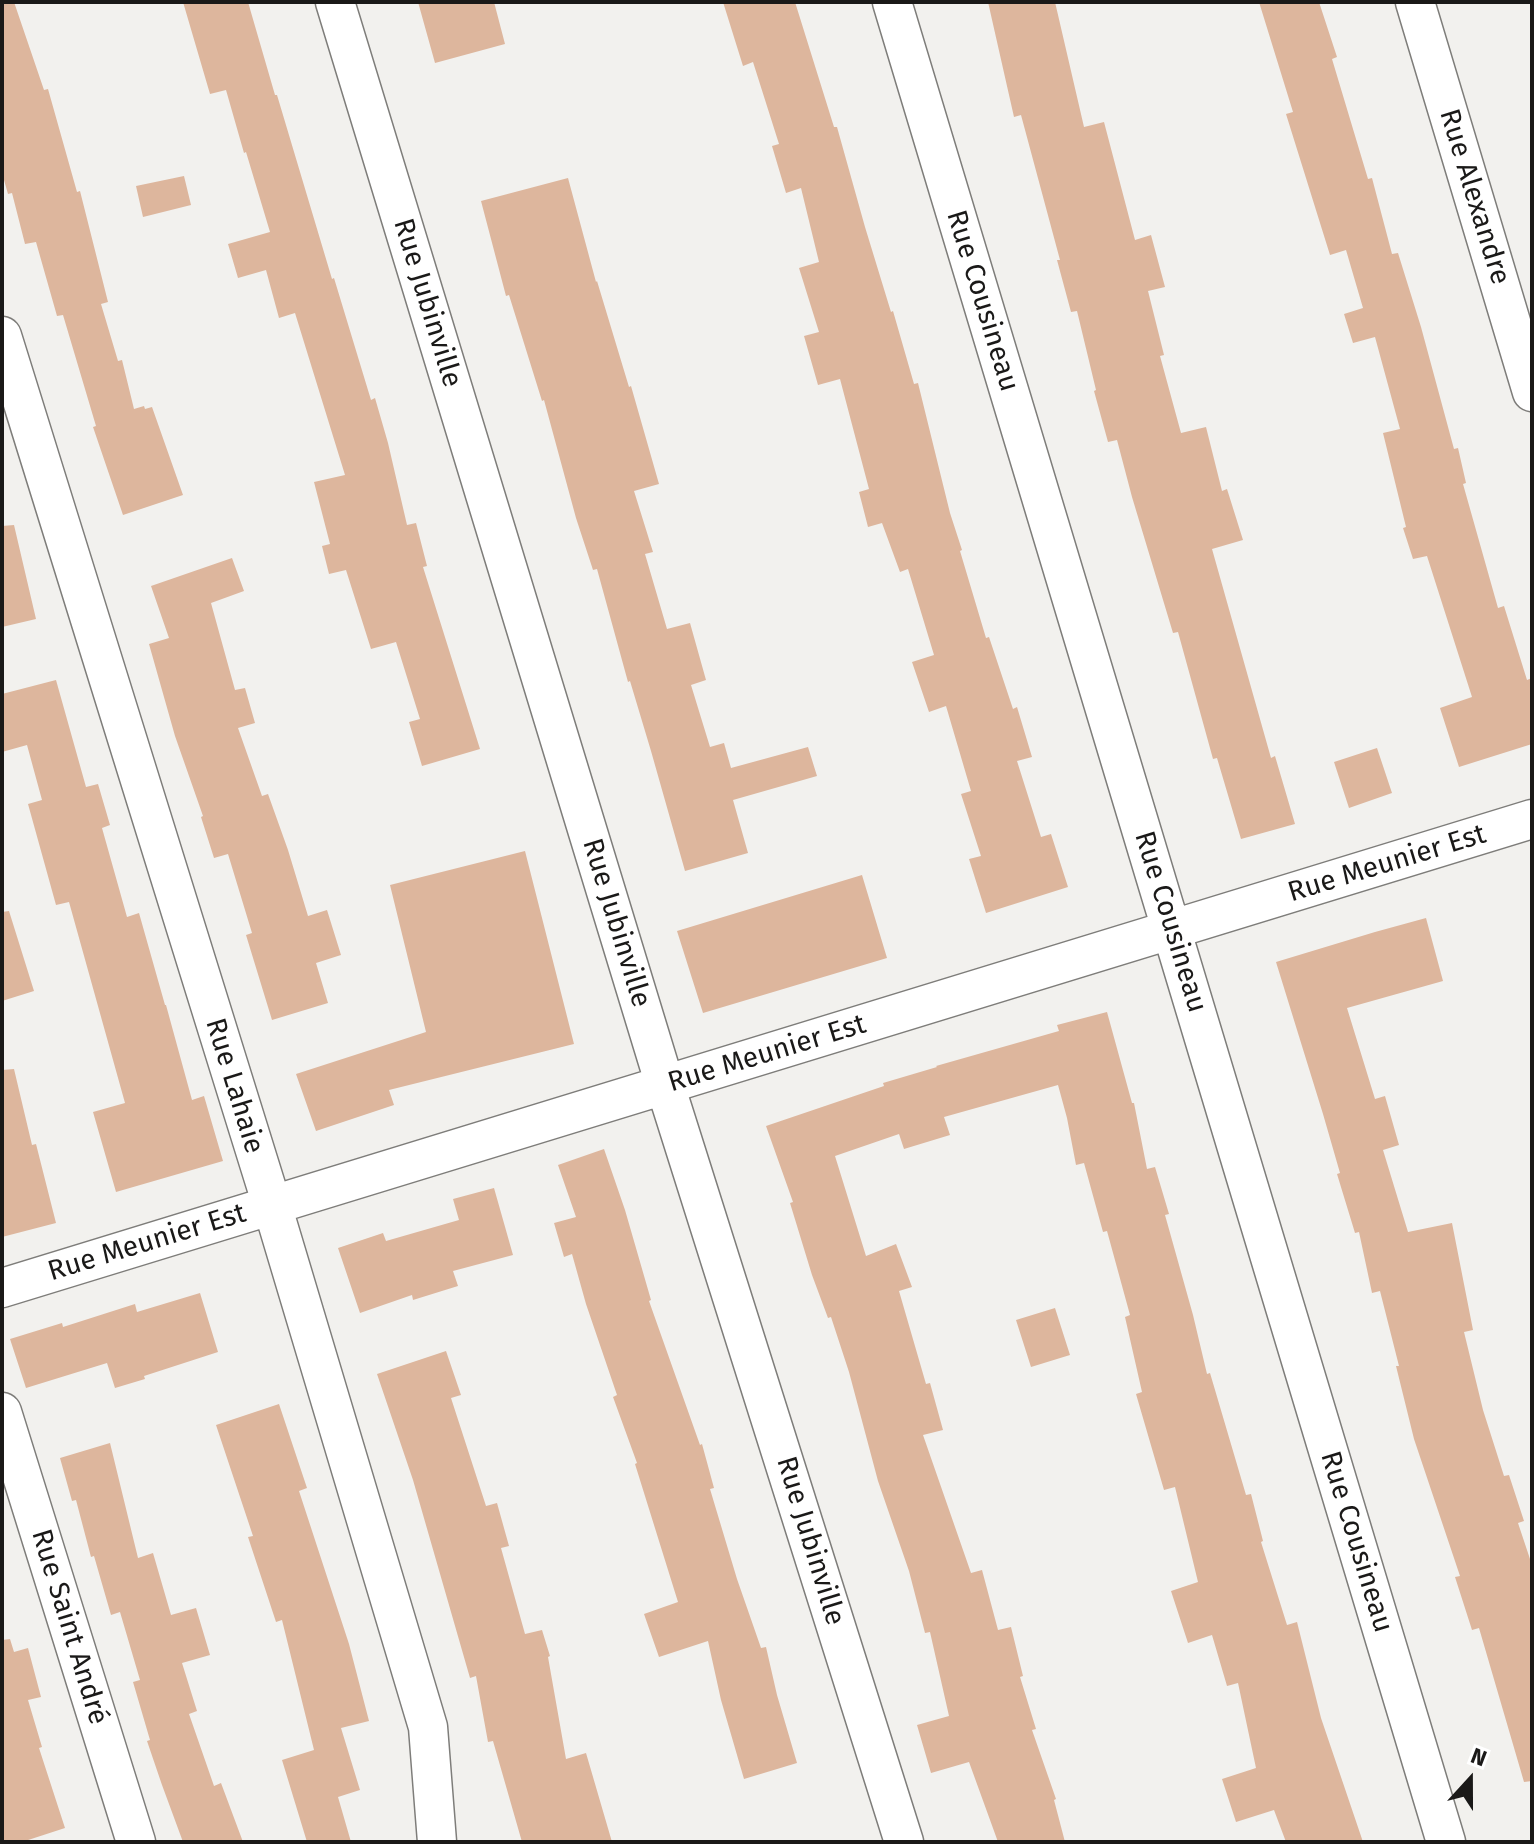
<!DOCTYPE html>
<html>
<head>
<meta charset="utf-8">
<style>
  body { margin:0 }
  #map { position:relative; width:1534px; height:1844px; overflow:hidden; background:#f2f1ee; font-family:"Fira Sans",sans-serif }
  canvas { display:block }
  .frame { position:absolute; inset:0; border:4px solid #1a1918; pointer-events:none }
  .north { position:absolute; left:1430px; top:1740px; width:80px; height:80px; -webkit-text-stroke:6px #fff; paint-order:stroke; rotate:21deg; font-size:22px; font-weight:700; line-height:32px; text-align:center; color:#1a1918 }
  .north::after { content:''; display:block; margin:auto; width:28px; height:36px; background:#1a1918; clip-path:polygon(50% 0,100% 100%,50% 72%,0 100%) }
</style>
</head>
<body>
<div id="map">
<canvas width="1534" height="1844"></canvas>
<div class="frame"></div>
<div class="north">N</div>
</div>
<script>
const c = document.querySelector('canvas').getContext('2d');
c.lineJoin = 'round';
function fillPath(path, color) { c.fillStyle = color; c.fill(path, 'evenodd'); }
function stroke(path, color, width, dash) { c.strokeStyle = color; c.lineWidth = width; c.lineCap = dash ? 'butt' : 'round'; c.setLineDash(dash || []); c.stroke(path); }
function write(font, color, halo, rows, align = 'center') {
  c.font = font + ' "Fira Sans",sans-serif'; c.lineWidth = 6; c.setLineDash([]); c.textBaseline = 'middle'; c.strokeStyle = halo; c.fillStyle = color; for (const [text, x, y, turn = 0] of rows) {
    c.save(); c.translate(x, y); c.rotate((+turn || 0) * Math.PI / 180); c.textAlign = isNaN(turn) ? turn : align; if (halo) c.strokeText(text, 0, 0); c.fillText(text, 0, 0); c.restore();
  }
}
fillPath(new Path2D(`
  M2,2H14L44,90L48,89L77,192L80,191L108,302L101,304L118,361L122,360L134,409L144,406L145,409L152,407L183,495L123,515L93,427L96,426L63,315L57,316L36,242L25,244L12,193L8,194L2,173Z
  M183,2H248L275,95H277L332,279L334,278L371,400L375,398L388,443L407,525L416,523L427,566L423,567L480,749L422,766L409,722L420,719L396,642L371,649L346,570L329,574L322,546L330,544L314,482L345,475L295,313L279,318L266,270L238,278L228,244L270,232L246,152L244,153L226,90L210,94Z
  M418,2H494L505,44L435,63Z
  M723,2H795L834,127H837L865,227L891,312L893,311L914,384L918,383L950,513L962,550L960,551L986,638L989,637L1013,709L1017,707L1032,757L1017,761L1041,837L1051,834L1068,887L986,913L969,859L981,856L961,794L971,791L946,706L929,712L912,662L934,655L908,569L900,572L882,523L868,527L859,492L869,489L840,379L818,385L804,336L819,332L799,268L819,262L801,188L786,193L772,146L779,144L753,62L743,66Z
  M988,2H1055L1084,127L1104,122L1135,240L1151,235L1165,287L1148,291L1164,355L1160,356L1181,433L1206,427L1222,491L1227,489L1243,540L1212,549L1271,758L1275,756L1295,824L1241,839L1217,758L1213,759L1178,632L1173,633L1132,497L1117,440L1108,442L1094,391L1096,390L1077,311L1071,312L1057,260H1060L1021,115L1014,117Z
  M1259,2H1319L1337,57L1332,59L1368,179L1372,178L1392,254L1398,253L1421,327L1454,449L1458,448L1466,483L1463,484L1498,608L1504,606L1527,680L1532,678V744L1459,767L1440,708L1472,697L1427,556L1413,559L1403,528L1406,527L1383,433L1400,429L1375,337L1353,343L1344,314L1363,308L1346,250L1330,255L1286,114L1293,112Z
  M184,176L191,205L143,217L136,186Z
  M568,178L596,282L597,281L629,387L631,386L659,484L634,491L653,552L645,554L667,629L690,623L706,680L691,685L710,747L724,743L731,768L808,747L817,776L733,800L748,853L685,871L651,751L630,681L628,682L597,569L593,570L576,518L544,400L542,401L509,295L506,296L481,201Z
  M14,525L36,619L2,627V526Z
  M232,558L244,591L211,603L235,690L245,688L255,723L238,728L262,796L268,794L288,850L308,916L327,910L341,955L316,963L328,1003L272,1020L246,935L252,933L228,854L214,858L201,817L203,816L175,736L149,644L169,638L151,586Z
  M56,680L86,787L98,784L110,825L102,828L127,917L139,913L165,1005H166L192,1100L204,1096L223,1161L116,1192L93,1112L125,1103L69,902L56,905L28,804L42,800L27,745L2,752V694Z
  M1377,748L1392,793L1349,808L1334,762Z
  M525,851L574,1044L389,1090L394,1105L316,1131L296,1074L426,1032L390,885Z
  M862,875L887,958L703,1013L677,931Z
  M9,911L34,991L2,1001V912Z
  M1426,918L1443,981L1347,1008L1375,1099L1385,1096L1399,1145L1383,1150L1408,1232L1452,1223L1473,1330L1464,1332L1483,1410L1504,1476L1509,1475L1524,1521L1518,1523L1532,1565V1781L1524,1782L1479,1628L1472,1630L1455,1577L1460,1576L1414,1439L1396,1366H1399L1380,1291L1372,1293L1359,1232L1355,1233L1337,1174L1340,1173L1323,1114L1276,962L1375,932Z
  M1107,1012L1132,1103H1134L1147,1169L1155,1167L1169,1214L1165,1215L1193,1315L1207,1374L1210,1373L1246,1495L1251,1494L1263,1541L1261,1542L1287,1625L1297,1622L1321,1718L1363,1842H1286L1274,1810L1236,1822L1222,1779L1256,1768L1238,1683L1227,1686L1212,1635L1188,1643L1171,1591L1198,1582L1175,1487L1164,1490L1136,1394L1142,1392L1125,1317L1130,1315L1107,1231L1103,1232L1084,1163L1076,1165L1067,1118L1058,1085L944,1117L950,1135L904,1149L899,1134L835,1156L866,1256L896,1244L912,1287L899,1291L926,1384L930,1383L943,1430L923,1435L971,1573L982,1570L998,1630L1011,1627L1023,1676L1020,1677L1036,1729L1032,1730L1056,1799L1054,1800L1065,1842H998L969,1762L931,1773L917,1725L949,1716L930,1632L925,1633L909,1571L878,1481L849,1372L831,1317L828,1318L812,1275L790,1203L793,1202L766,1126L884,1086L883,1083L937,1067L936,1066L1059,1031L1057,1025Z
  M14,1069L32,1145L36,1144L56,1223L2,1237V1070Z
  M604,1149L625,1210L651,1300L649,1301L700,1445L702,1444L714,1488L710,1489L737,1579L761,1648L766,1647L777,1695L797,1763L744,1779L721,1700L708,1641L659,1657L644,1614L678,1602L635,1464L637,1463L613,1397L617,1395L586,1304L572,1254L564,1257L554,1223L576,1217L558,1165Z
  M494,1188L513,1255L453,1271L458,1286L413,1300L412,1295L360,1313L338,1248L383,1233L386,1241L459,1220L453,1199Z
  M200,1293L218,1352L144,1376L145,1379L115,1388L107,1363L26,1388L10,1339L62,1323L63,1327L135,1304L137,1312Z
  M1055,1308L1070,1355L1031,1367L1016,1320Z
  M446,1351L461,1395L451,1398L486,1506L497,1503L509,1546L501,1548L525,1634L542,1630L550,1656L548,1657L566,1759L586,1753L612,1842H522L493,1741L488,1742L476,1676L470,1678L413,1480L377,1374Z
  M279,1404L307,1488L299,1491L349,1644L369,1721L341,1728L360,1790L338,1797L351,1842H307L282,1760L314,1750L282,1620L276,1622L248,1537L253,1536L216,1425Z
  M110,1443L138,1558L153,1553L171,1615L196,1608L210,1655L182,1663L197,1711L189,1714L214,1786L221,1783L243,1842H183L162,1785L147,1741L150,1740L133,1682L140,1680L120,1612L111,1615L94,1556L91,1557L76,1500L72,1501L60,1458Z
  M10,1639L14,1652L28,1648L41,1697L28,1700L42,1747L39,1748L65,1828L22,1842H2V1640Z`), '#ddb69d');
const minor = new Path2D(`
  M335,2L665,1085L904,1842
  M892,2L1446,1842
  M1415,2L1532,392
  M2,336L272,1205L428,1727L437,1842
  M2,1288L1532,819
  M2,1412L136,1842`);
stroke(minor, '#7e7d7a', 41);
stroke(minor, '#fff', 38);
write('28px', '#1a1918', '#fff', [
  ["Rue Alexandre",1474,197,73],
  ["Rue Cousineau",982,301,73],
  ["Rue Jubinville",427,303,73],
  ["Rue Meunier Est",1387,864,-17],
  ["Rue Cousineau",1170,922,73],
  ["Rue Jubinville",616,923,73],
  ["Rue Meunier Est",767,1054,-17],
  ["Rue Lahaie",234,1086,73],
  ["Rue Meunier Est",147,1243,-17],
  ["Rue Jubinville",810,1541,73],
  ["Rue Cousineau",1356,1542,73],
  ["Rue Saint André",69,1627,73]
]);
</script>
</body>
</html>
